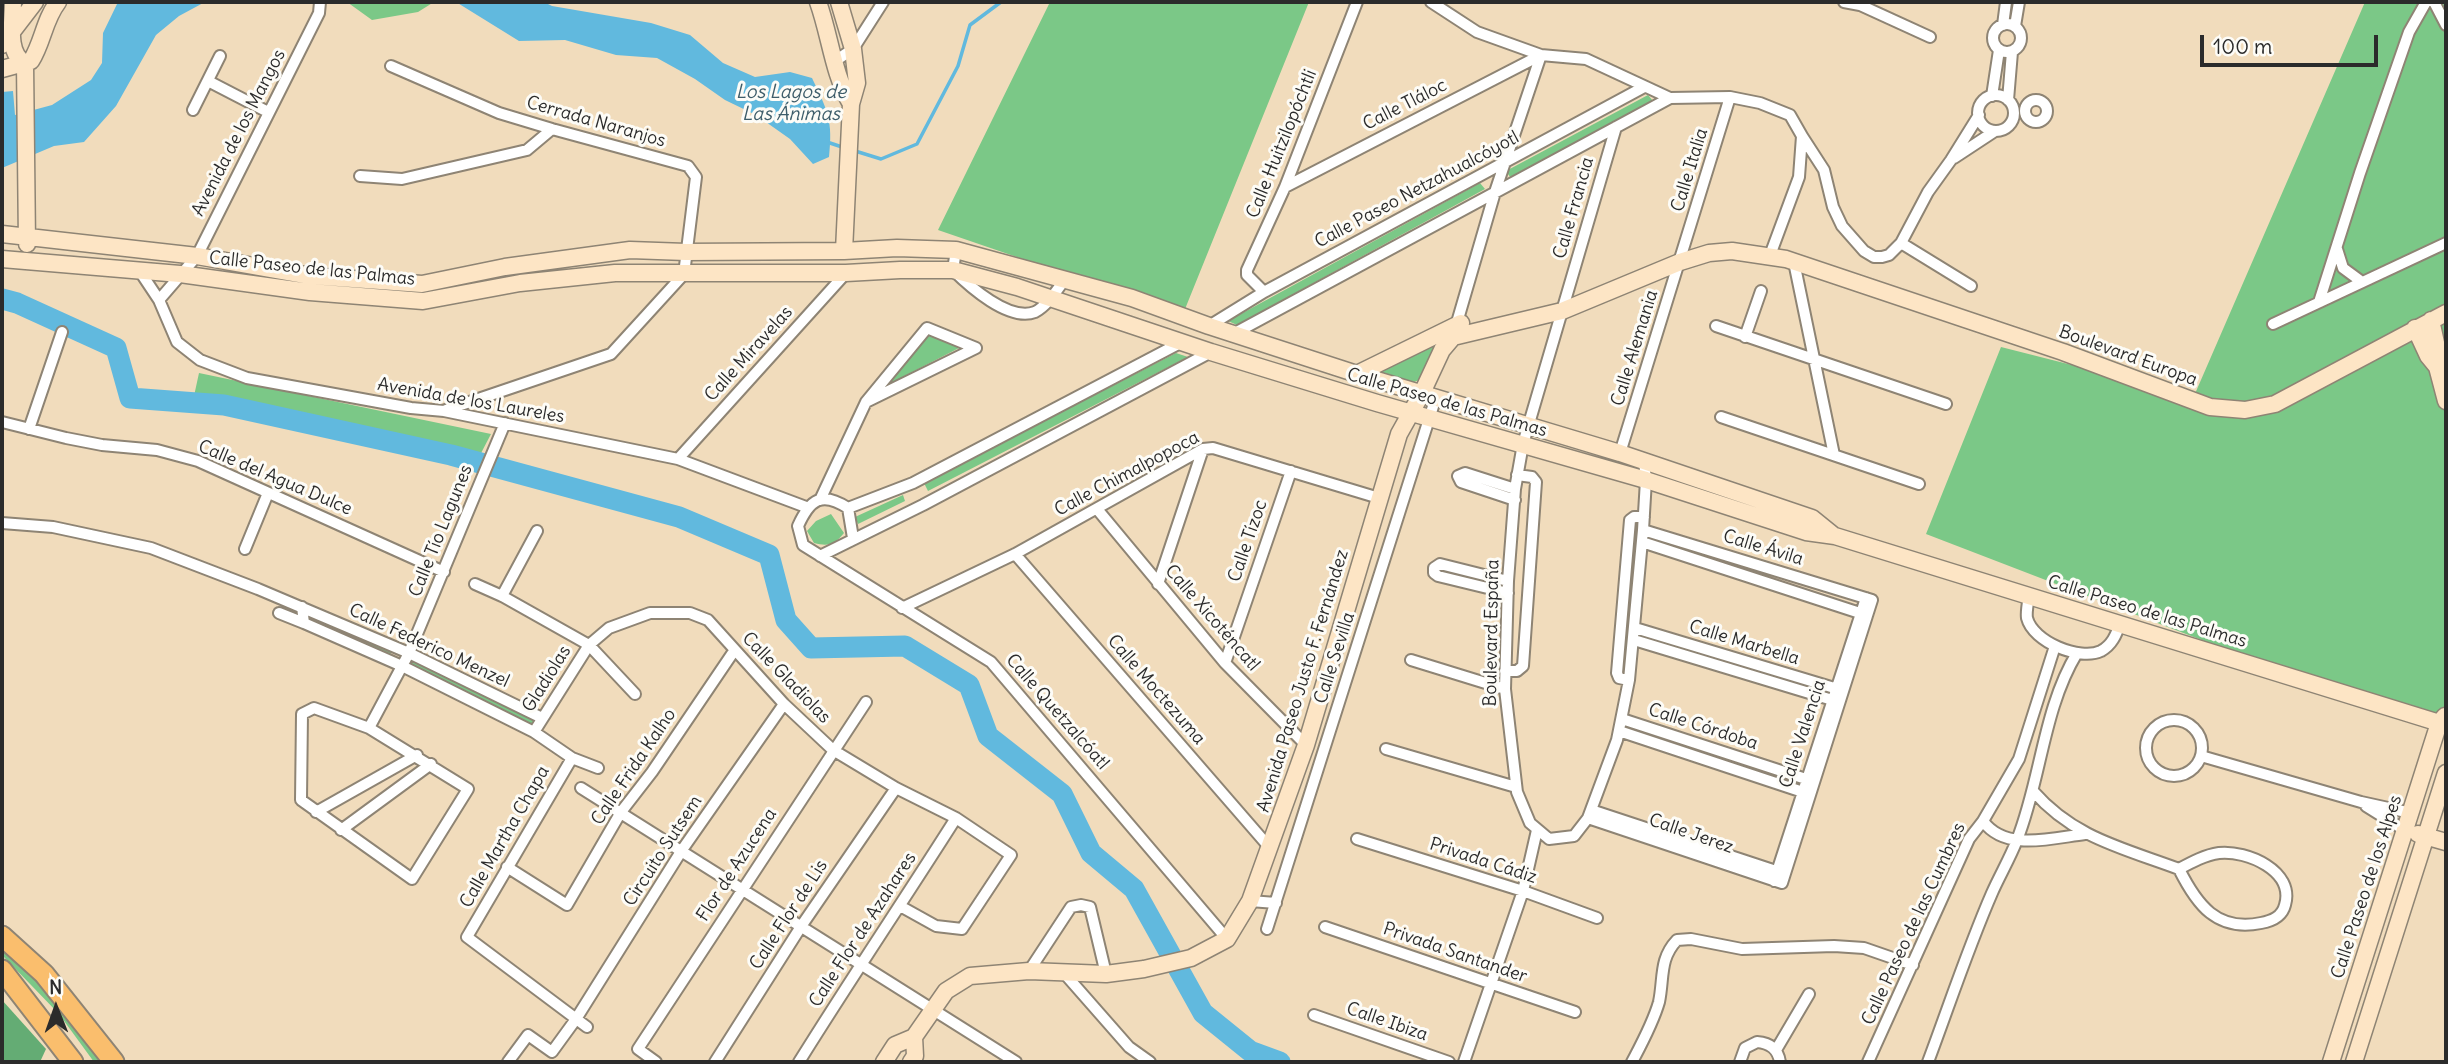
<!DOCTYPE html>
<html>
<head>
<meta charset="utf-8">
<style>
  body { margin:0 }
  #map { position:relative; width:2448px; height:1064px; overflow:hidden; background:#f1dcbc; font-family:Delius,sans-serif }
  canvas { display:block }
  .frame { position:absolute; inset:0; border:4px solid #2b2b2b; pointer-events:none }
  .north { position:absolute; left:21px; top:973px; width:70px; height:70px; -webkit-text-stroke:5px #fdfcf7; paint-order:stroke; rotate:359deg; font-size:19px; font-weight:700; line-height:28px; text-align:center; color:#2b2b2b }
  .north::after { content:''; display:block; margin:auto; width:24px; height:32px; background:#2b2b2b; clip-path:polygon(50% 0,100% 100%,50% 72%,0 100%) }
  .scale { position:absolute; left:2200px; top:35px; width:178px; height:32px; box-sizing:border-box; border:4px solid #2b2b2b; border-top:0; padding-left:9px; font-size:21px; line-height:24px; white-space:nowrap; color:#2b2b2b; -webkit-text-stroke:5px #fdfcf7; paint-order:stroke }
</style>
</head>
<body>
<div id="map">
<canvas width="2448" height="1064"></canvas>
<div class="frame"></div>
<div class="north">N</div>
<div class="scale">100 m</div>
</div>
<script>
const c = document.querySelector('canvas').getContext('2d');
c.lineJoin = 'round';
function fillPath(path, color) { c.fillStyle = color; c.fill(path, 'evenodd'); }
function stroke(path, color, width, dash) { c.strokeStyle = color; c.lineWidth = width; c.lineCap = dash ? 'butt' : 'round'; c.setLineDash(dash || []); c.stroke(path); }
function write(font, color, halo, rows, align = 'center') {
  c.font = font + ' Delius,sans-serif'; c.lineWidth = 6; c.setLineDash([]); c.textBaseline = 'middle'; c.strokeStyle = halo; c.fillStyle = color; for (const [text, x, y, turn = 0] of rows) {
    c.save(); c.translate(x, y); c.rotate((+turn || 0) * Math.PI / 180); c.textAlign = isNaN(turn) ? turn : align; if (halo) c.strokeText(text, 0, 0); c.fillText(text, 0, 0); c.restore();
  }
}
fillPath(new Path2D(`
  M347,2H434L418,12L372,20Z
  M1050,2H1309L1183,314L938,230Z
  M2365,2H2446V720L2316,684L1926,534L2001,347L2194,396Z
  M1648,95L1653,101L1510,177L1506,171Z
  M1480,183L1485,189L1237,325L1228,321Z
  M931,333L961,347L887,385Z
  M1427,341L1434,346L1422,379L1414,382L1379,372L1377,367Z
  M1176,353L1188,357L928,491L924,483Z
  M199,373L491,434L479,457L194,396Z
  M903,495L905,501L858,524L855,517Z
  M831,514L844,533C835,544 829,547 814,543L807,531L816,521Z
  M309,614L392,650L390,655L310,621Z
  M410,659L535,721L533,727L406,664Z
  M2,940L66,1009L105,1062H94L59,1014L2,955Z`), '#7bc887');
fillPath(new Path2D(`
  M2,1000L46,1049L40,1062H2Z`), '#64ac74');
fillPath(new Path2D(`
  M118,2H205L179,16L156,35L116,106L84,142L54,146L2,168V92L13,91L15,115L52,105L91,80L102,63L103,33Z
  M456,2H544L552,6L651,23L690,35L723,63L755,77L790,72L812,78C828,111 833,121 829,157L813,164L790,139L756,115L725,100L695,79L657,58L616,55L565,40L519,41Z`), '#61b9de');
stroke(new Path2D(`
  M830,143L845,148
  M852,150L881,159L917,144L958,66L970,25L1001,2`), '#61b9de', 3.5);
stroke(new Path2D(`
  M2,299L17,303L116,348L130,398L224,405L451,455L679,517L769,555L786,620L811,648L905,646L969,685L988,736L1062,794L1091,853L1134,889L1203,1013L1250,1051L1280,1062`), '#61b9de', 21);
const street = new Path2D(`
  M1431,2L1477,32L1541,55L1586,59L1670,98L1730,97L1760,103L1790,115L1802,136L1799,177L1769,258
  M1844,2L1860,5L1930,37
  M2434,2L2446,25
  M1993 38a14 14 0 1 1 28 0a14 14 0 1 1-28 0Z
  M2003,25L2006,2
  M2015,26L2019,2
  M835,61L853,49L883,2
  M391,66L499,113L552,129L688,166L696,177L684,274L611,354L446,410
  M208,81L268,112
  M1978 113a18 18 0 1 1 36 0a18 18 0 1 1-36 0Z
  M1992,96L1999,50
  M2025 111a11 11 0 1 1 22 0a11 11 0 1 1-22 0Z
  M2008,100L2012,52
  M193,110L220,56
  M1616,127L1523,444L1515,489L1508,581L1505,689L1517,792L1530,823L1549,839L1574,836L1588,818L1617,740L1629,680L1643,530L1646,480L1644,461
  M1802,136L1824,170L1833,207L1842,226L1864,251L1874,257H1882L1889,255L1901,243L1928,192L1951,160L1979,115
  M1954,158L1995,131
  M360,176L402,179L527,150L552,129
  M1285,187L1541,55
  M1901,243L1971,286
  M2337,249L2343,268L2362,282
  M956,250L953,270C969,286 1009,322 1035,312C1047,306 1057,290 1065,279
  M1794,262L1834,455
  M139,270L159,300L177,342L200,360L247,378L411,408L444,411L678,459L806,507
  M1264,292L1247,275V270L1285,187L1357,2
  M159,300L197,256L319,13L320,2
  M2319,302L2360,173L2409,32L2426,2
  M2273,324L2446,243
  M1209,326L1264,292L1644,87
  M1456,326L1495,192L1541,55
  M1716,326L1946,404
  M1235,333L1670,98
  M1745,337L1761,291
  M1721,417L1919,484
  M2,422L66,438L102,445L157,450L198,461L444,572
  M29,429L62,332
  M1620,453L1730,97
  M678,459L846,273
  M1458,476L1461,482L1515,500
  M1458,476L1465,473L1515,489
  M820,500L866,402L927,328L976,348L866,402
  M848,508L913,483L1182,342
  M1097,509L1225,663L1306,745
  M2,523L53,527L151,548L258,589L409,653L542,718
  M853,538L848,508C822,491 810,499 798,526L803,545L991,662L1227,939
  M1642,542L1866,615
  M245,549L268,493
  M1015,554L1270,848
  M820,556L923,505L1211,352
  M475,584L502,596L589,645L635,694
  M1158,584L1203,449
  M1508,593L1438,576L1434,573V568L1440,564L1508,581
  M502,596L537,531
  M2029,596C2028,602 2026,612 2027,618C2033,642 2080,661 2101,651C2112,645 2116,635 2120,624
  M302,607L304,623L402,666L534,732L572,758L598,768
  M902,608L1015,554L1203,449L1213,448L1379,498
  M279,613L304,623
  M1635,628L1841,690
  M1634,640L1839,702
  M1411,660L1505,689
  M1225,663L1291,471
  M1505,671H1517L1523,666L1536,482L1532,477L1517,475
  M1629,680L1619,678L1617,673L1630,520L1634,517H1644
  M314,708L369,728L468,789L412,879L301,800L302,714Z
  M1622,719L1812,781
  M2146 748a28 28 0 1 1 56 0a28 28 0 1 1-56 0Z
  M369,728L409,653L505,423
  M1619,731L1809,794
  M534,732L589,645L609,628L650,613H690L708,620L784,704L833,750L896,788L956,818L1011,855L962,929L936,926L900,906
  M1386,749L1516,787
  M2201,756L2361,802L2411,813
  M572,758L467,937L587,1027
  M581,788L1016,1062
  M2033,791C2074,838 2123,848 2179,869C2197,905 2217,932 2261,923C2272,921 2282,917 2285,905C2295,871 2247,850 2219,853C2205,855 2192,862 2179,869
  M2366,806L2406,831
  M1591,810L1782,873
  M316,812L417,755
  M1588,818L1782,883L1872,600L1643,530
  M1983,821C2005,852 2052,838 2085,834
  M341,830L431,764
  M1357,839L1523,891L1597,918
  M507,867L567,905L621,812L652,772L734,651
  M1774,881L1866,598
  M1250,901L1276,903
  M1325,927L1575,1012
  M1267,929L1436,397
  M1029,971L1071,907L1081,905L1090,907L1106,974
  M1064,973L1129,1047L1150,1062
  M1314,1015L1449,1062
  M1776,1050L1809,994
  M508,1062L528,1035L552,1052L576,1019L682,850L784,704
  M656,1062L638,1049L866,702
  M715,1062L802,925L896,788
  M799,1062C850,980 904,900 956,818
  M1464,1062L1523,891L1537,830
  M1632,1062C1642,1043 1653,1023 1659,1002C1664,978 1659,959 1677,940L1691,939L1742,949L1834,946L1864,948L1913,965
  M1740,1062L1745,1048L1757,1042C1770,1043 1778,1049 1780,1062
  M1868,1062L1969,839L1983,821L2019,759L2055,646
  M1928,1062C1949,1006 1968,948 1992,893C2000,875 2010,858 2017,840C2041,780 2043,709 2077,653`);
const secondary = new Path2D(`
  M13,2C13,21 6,53 25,63
  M818,2C830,35 833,74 851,104
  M839,2L853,49L857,83L851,104L844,251
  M2,45L35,2
  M25,63L27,244
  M2,69L31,61C43,42 44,20 58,2
  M2,234L197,256L311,276L422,284L505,267L630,250L686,252L844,251L897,248L956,250L1132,298L1209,326L1357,374L1620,453L1812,518L1833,535
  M2,259L180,274L310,292L423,301L520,283L615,273H846L900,270H953L1017,287L1211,352L1377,403L1646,480L1806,532L1835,536L2446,725
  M2431,320L2438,352L2437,367L2446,401
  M2415,328L2428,356L2437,367
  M1357,374L1461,323
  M2418,834L2446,842
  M884,1062L895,1045L914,1037L946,991L970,976L1029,971L1106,974L1144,969L1191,958L1227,939L1250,901L1306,745L1399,434L1422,393L1442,350L1453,337L1562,311L1680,262L1709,253L1732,251L1786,259L2063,352L2210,407L2245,410L2275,404L2446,313
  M911,1062L915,1056L914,1037
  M2331,1062L2439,723L2445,716
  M2354,1062L2446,773`);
const highway = new Path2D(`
  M2,936L44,974L114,1062
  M2,970L73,1062`);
stroke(street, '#8e8474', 14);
stroke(secondary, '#8e8474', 19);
stroke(highway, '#8e8474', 23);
stroke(street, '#fff', 10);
stroke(secondary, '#fde5c5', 16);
stroke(highway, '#fabe6d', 19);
write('18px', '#2b2b2b', '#fdfcf7', [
  ["Calle Tláloc",1405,105,-27],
  ["Cerrada Naranjos",596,122,16],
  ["Avenida de los Mangos",239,133,-63],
  ["Calle Huitzilopóchtli",1282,144,-68],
  ["Calle Italia",1690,170,-73],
  ["Calle Paseo Netzahualcóyotl",1417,190,-28],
  ["Calle Francia",1574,208,-74],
  ["Calle Paseo de las Palmas",312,269,6],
  ["Calle Alemania",1635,348,-73],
  ["Calle Miravelas",749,354,-48],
  ["Boulevard Europa",2128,356,20],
  ["Avenida de los Laureles",471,401,10],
  ["Calle Paseo de las Palmas",1447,403,16],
  ["Calle Chimalpopoca",1127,474,-28],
  ["Calle del Agua Dulce",275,478,23],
  ["Calle Tío Lagunes",441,531,-68],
  ["Calle Tízoc",1248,541,-71],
  ["Calle Ávila",1763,548,17],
  ["Calle Paseo de las Palmas",2147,612,17],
  ["Calle Xicoténcatl",1212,618,49],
  ["Boulevard España",1492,633,-89],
  ["Calle Marbella",1744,643,17],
  ["Calle Federico Menzel",429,646,25],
  ["Calle Sevilla",1335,658,-72],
  ["Calle Gladiolas",786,678,46],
  ["Gladiolas",547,679,-58],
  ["Avenida Paseo Justo F. Fernández",1303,681,-73],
  ["Calle Moctezuma",1156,690,49],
  ["Calle Quetzalcóatl",1057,712,49],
  ["Calle Córdoba",1703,727,18],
  ["Calle Valencia",1803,734,-72],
  ["Calle Frida Kalho",634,767,-56],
  ["Calle Jerez",1691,834,19],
  ["Calle Martha Chapa",505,837,-60],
  ["Circuito Sutsem",663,851,-57],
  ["Privada Cádiz",1483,861,18],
  ["Flor de Azucena",737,865,-57],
  ["Calle Paseo de los Alpes",2367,887,-72],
  ["Calle Flor de Lis",789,915,-57],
  ["Calle Paseo de las Cumbres",1914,924,-65],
  ["Calle Flor de Azahares",863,930,-57],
  ["Privada Santander",1455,953,19],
  ["Calle Ibiza",1387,1022,19]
]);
write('italic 19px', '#3e5d6a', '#fdfcf7', [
  ["Los Lagos de",791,93],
  ["Las Ánimas",791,115]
]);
</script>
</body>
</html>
